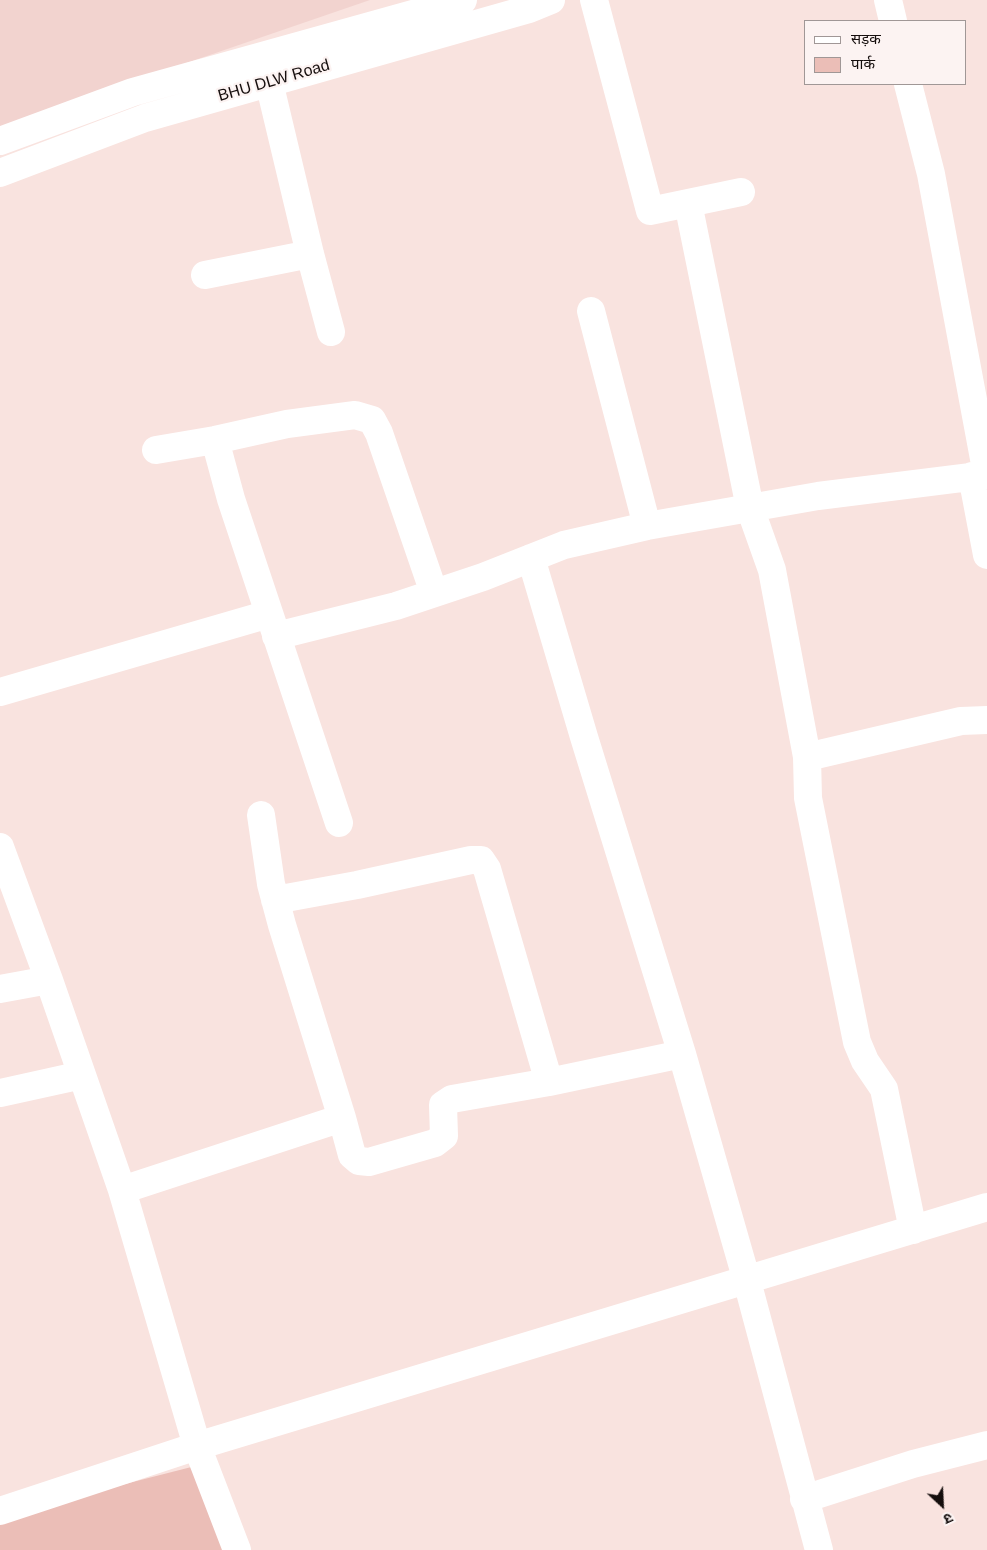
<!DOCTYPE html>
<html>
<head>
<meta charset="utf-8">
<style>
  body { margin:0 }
  #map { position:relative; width:987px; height:1550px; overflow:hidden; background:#f9e3df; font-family:Arial,"Noto Sans Devanagari",sans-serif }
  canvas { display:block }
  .legend { position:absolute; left:804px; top:20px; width:162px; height:65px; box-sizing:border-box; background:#fcf3f2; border:1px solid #a09796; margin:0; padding:6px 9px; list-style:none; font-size:15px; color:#150e0d }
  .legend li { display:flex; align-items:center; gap:10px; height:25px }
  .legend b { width:25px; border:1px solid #a09796 }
  .north { position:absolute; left:917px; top:1480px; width:50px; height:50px; -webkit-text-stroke:4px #fcf3f2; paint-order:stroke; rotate:155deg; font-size:14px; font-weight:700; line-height:20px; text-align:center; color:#150e0d }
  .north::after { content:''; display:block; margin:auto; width:18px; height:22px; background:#150e0d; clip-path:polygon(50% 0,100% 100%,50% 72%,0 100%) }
</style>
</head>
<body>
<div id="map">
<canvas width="987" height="1550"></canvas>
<ul class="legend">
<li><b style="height:6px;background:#fff"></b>सड़क</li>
<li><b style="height:14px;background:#ebbeb7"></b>पार्क</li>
</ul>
<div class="north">उ</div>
</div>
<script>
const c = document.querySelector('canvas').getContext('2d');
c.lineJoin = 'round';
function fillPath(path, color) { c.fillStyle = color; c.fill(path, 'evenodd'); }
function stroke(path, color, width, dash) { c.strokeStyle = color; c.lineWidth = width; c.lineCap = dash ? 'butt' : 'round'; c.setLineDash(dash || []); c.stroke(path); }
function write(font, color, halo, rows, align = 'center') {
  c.font = font + ' Arial,sans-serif'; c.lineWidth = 4.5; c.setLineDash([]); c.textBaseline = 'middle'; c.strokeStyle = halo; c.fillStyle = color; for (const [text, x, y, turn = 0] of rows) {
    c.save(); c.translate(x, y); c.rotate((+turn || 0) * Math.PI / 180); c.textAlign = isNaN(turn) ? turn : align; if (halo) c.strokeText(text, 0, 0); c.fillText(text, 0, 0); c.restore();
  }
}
fillPath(new Path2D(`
  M0,0H370L0,127Z`), '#f2d3cf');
fillPath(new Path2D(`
  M207,1463L241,1550H0V1516Z`), '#ebbeb7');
stroke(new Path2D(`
  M594,0L650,211L741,192
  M888,0L893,21
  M269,82L310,254L331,332
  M688,203L750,508L772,570L807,757L808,798L857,1042L865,1061L884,1089L913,1230
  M205,275L310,254
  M591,311L647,526
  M215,440L231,499L339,823
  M156,450L215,440L287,424L355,415L372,420L379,433L434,593
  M972,476L987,555
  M531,558L584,737L682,1054L747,1281L819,1550
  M276,636L396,606L483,577L564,545L647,526L818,496L987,475L931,174L908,84
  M0,692L269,614
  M807,757L961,721L987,720
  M261,815L271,884L282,925L342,1118
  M0,847L49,980L122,1190L197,1446L237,1550
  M275,900L357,885L471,860H481L487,869L549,1082
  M0,989L49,980
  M0,1093L82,1075
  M122,1190L342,1118L352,1155L359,1161L369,1162L435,1143L444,1136L443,1105L452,1099L549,1082L682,1054
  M804,1499L913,1464L987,1445
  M0,1511L197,1446L987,1207`), '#fff', 28);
stroke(new Path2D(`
  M0,141L133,92L463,0
  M0,173L145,118L529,9L551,0`), '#fff', 28);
write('16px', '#150e0d', '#fcf3f2', [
  ["BHU DLW Road",274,81,-16]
]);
</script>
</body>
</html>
